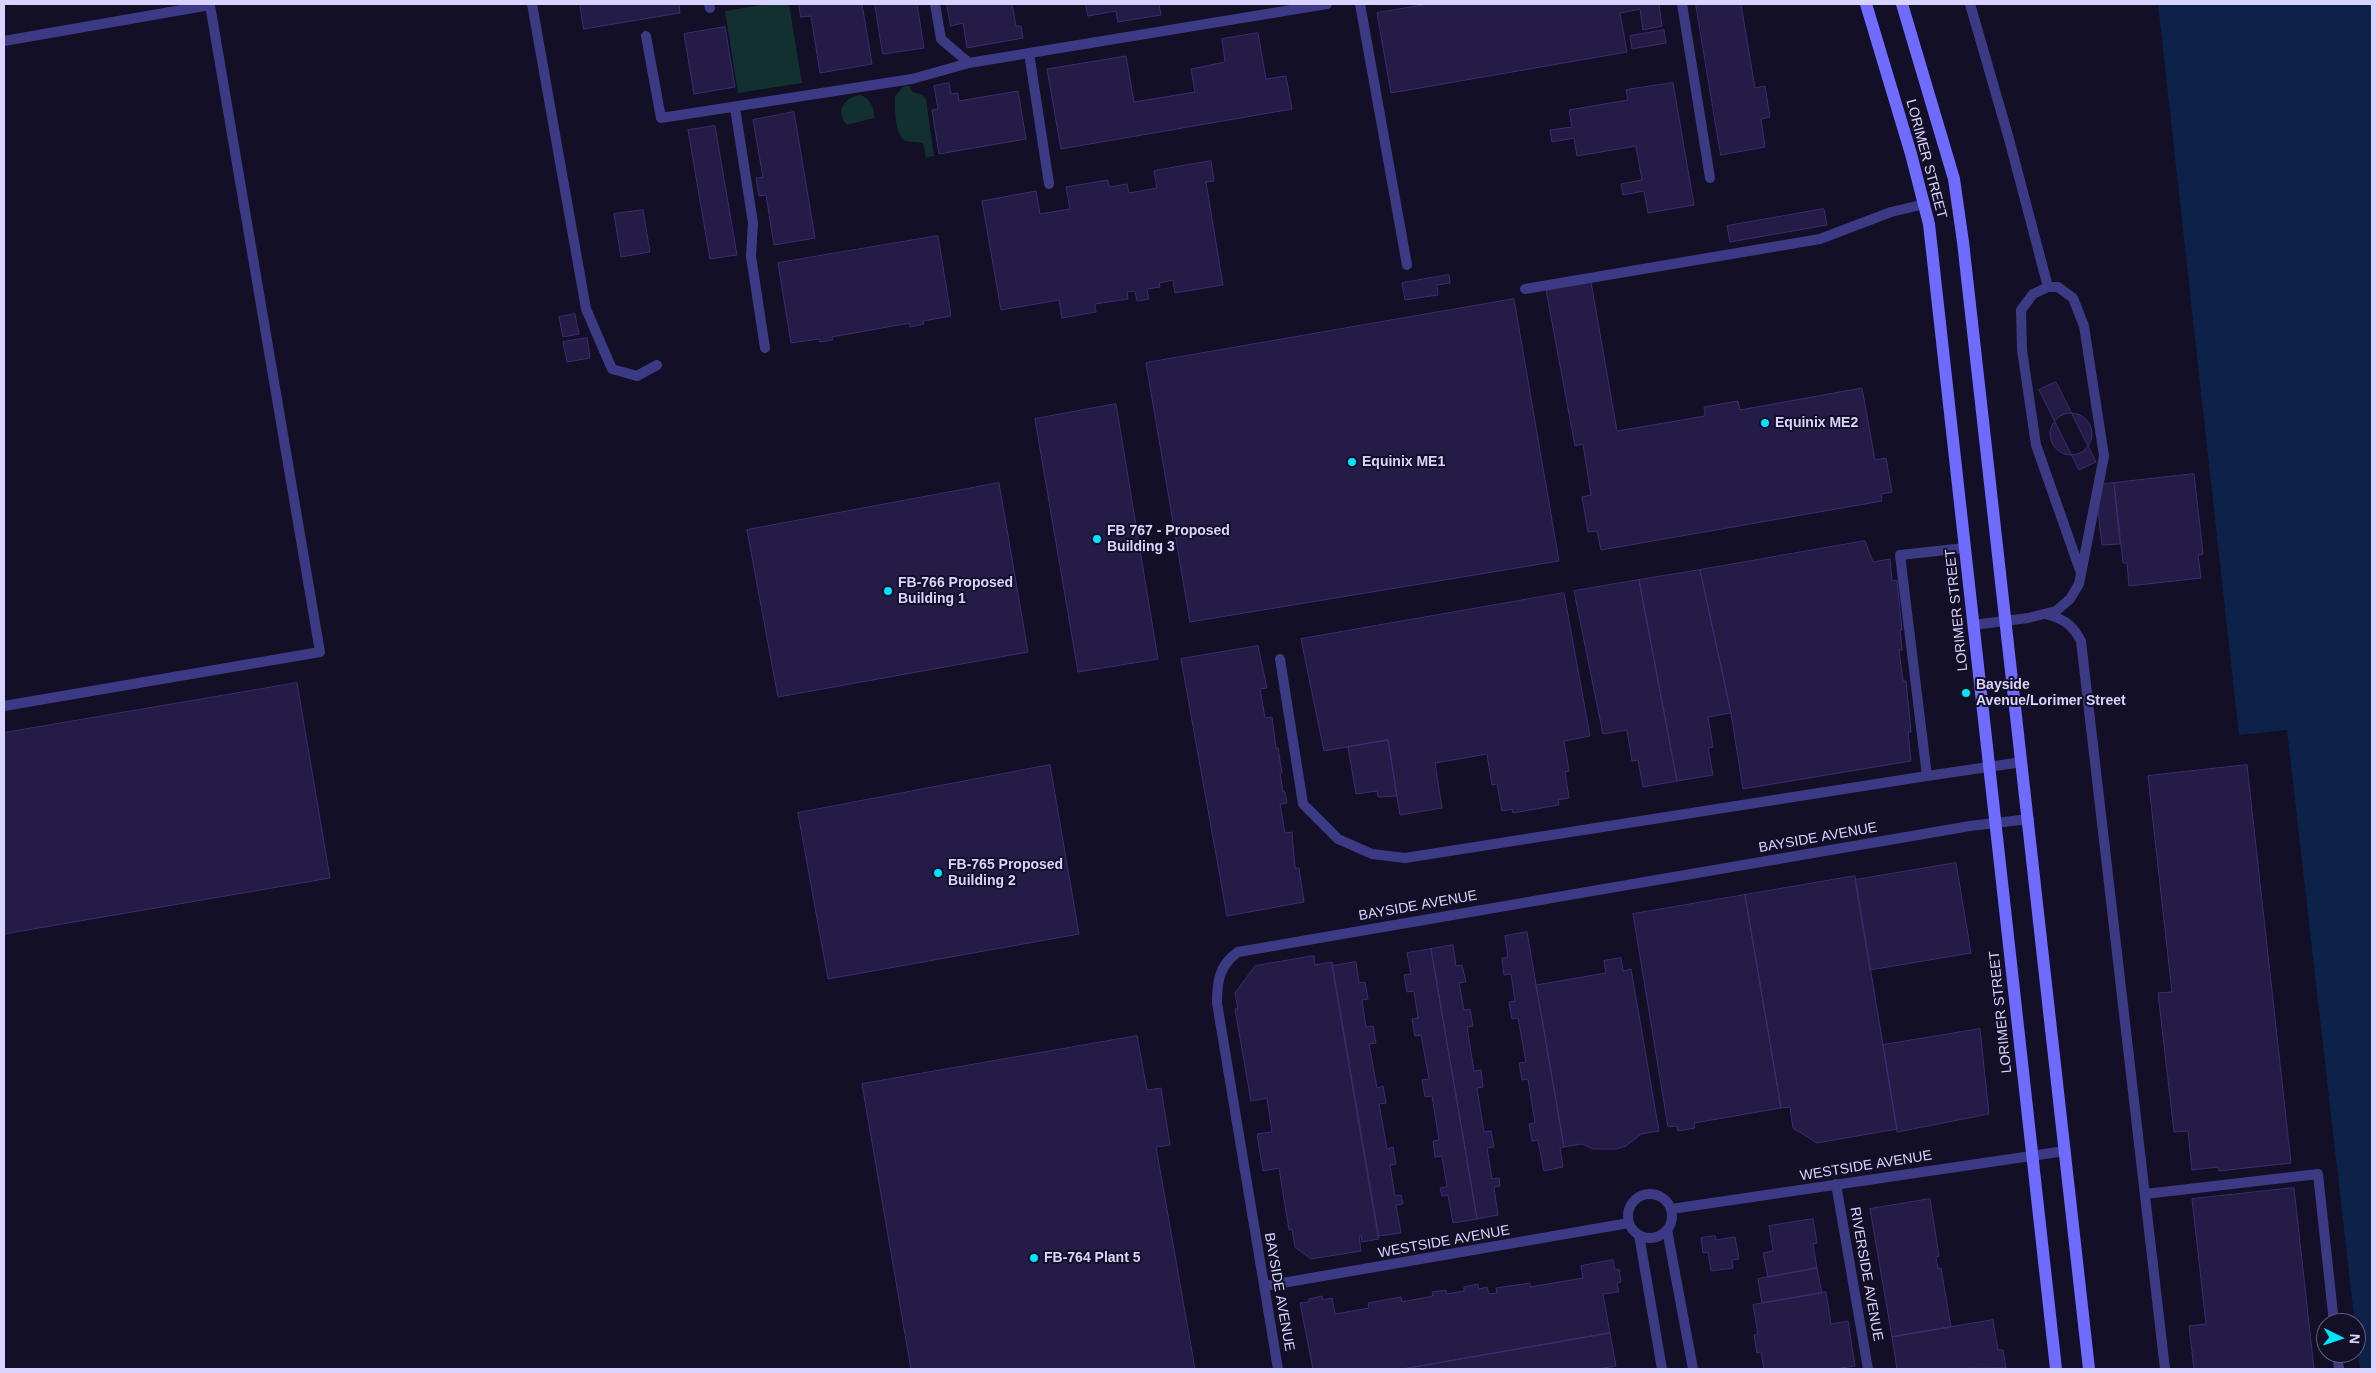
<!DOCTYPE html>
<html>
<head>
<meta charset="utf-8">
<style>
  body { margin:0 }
  #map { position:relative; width:2376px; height:1373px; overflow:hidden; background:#130f26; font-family:Arial,sans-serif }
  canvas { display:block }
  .frame { position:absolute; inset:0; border:5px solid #d9d4ff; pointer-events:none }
  .north { position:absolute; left:2316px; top:1313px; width:50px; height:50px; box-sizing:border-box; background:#130f26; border:1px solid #625e7d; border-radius:50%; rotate:94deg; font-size:14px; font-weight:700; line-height:20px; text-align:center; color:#d9d4ff }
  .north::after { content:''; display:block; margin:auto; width:18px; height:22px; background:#00e5ff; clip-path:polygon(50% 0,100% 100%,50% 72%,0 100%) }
</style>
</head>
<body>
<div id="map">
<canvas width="2376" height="1373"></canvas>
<div class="frame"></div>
<div class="north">N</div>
</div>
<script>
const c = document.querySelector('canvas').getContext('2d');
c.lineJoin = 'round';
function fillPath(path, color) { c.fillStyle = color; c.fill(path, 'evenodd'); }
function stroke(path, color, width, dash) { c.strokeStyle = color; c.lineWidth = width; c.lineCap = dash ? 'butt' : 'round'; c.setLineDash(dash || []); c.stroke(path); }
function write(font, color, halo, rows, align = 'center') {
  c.font = font + ' Arial,sans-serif'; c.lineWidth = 4; c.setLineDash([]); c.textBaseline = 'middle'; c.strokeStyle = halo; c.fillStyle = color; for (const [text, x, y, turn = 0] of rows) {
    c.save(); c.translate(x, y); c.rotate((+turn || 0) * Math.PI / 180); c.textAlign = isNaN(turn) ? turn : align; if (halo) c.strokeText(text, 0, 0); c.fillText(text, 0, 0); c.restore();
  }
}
fillPath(new Path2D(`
  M767,4H789L802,83L738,93L725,11Z
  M904,86H909L913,92L923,95L926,100L934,156L926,157L923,143L905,141C894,133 895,108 895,96Z
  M861,95C870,99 875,108 874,118L847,125C834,112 845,96 861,95Z`), '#12302f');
fillPath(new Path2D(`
  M2158,4H2372V1369H2360L2287,730L2239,735Z`), '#0c2248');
const building = new Path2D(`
  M580,4H679L680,13L584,29Z
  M799,4H862L872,64L820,73L811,16L801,17Z
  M875,4H917L924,48L883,54Z
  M947,4H1012L1016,26H1021L1023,38L967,48L963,23L951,26Z
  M1086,4H1159L1161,15L1118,22L1116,11L1088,16Z
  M1429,4H1659L1662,26L1643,30L1640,9L1620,13L1627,52L1391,93L1377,13Z
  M1696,4H1741L1755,88L1765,86L1770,117L1761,119L1765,147L1721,155Z
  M725,27L735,87L694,94L684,34Z
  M1664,30L1666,43L1632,49L1630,36Z
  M1258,33L1266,79L1286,76L1292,109L1061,149L1047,69L1126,56L1134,102L1195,92L1191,69L1225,62L1222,39Z
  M949,83L951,94L958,93L959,101L1018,91L1026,139L939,154L932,110L938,109L934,86Z
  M1673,83L1694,205L1648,213L1644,191L1623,195L1621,184L1642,180L1636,146L1577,156L1574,138L1552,142L1550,130L1572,127L1569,110L1628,100L1626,90Z
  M794,112L815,238L774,245L766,195L759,196L756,178L763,177L753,120Z
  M715,126L737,255L710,259L688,130Z
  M1211,161L1214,181L1206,182L1223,285L1175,293L1173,280L1159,283L1160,287L1147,289L1149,299L1137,301L1135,291L1127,292L1128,299L1095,304L1096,312L1062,318L1059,300L1001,310L982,201L1036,191L1040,214L1070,209L1066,187L1108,180L1109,187L1127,184L1129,193L1157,188L1154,171Z
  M1824,209L1827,225L1730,242L1727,226Z
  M643,210L650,252L621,257L614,214Z
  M938,236L951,316L923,321L924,324L910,327V323L832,337L833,340L820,342L819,339L791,343L778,263Z
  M1449,275L1450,283L1437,285L1438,295L1405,300L1402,283Z
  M1591,282L1617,431L1705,416L1704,407L1738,401L1740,410L1862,388L1875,460L1886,458L1892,492L1881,494L1882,501L1601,550L1597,531L1588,532L1582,497L1591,495L1583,444L1575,446L1546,290Z
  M1514,299L1559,561L1190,622L1146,363Z
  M575,314L579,334L563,337L559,317Z
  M587,338L590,358L567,362L563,342Z
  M2056,382L2096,462L2079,470L2039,390Z
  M1116,404L1158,659L1078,672L1035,419Z
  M2050 434a21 21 0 1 1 42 0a21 21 0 1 1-42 0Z
  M2194,474L2203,554L2198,555L2201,578L2129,586L2127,563H2123L2114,483Z
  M999,483L1028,652L778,697L747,530Z
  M2114,483L2120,544L2102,545L2095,485Z
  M1865,541L1873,562L1890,559L1892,581L1897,580L1902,630H1900L1902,650H1899L1903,681H1906L1911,732H1908L1911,761L1743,789L1731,713L1700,570Z
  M1700,570L1731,713L1708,717L1713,747L1708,748L1713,775L1677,781L1639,580Z
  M1639,580L1677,781L1643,787L1638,760L1632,761L1627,730L1603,734L1574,591Z
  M1564,593L1590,736L1564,741L1569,771L1565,772L1569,798L1558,800L1559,805L1513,813L1512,809L1502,811L1497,784L1492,785L1487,754L1435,763L1442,808L1400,815L1388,740L1324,751L1301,639Z
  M1258,646L1267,688L1260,689L1265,718L1272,717L1276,748H1278L1282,773H1280L1283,792H1285L1287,803L1280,804L1285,833L1292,832L1295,868H1299L1304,902L1227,916L1181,659Z
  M297,683L330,878L4,934V733Z
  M1388,740L1397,796L1378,797L1377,791L1356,794L1348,747Z
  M1050,765L1079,934L828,979L798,813Z
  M2247,765L2291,1163L2219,1171L2218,1167L2192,1170L2188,1131L2174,1132L2158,993L2172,992L2148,776Z
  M1956,863L1971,953L1870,970L1855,880Z
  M1855,876L1897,1129L1817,1143L1793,1128L1790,1107L1781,1108L1745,895Z
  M1745,895L1781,1108L1694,1123L1695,1128L1678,1131L1677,1126L1668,1127L1633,914Z
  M1527,932L1564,1147L1560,1148L1563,1167L1544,1171L1538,1140L1532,1141L1529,1124L1535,1123L1528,1079L1522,1080L1519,1063L1526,1062L1518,1018L1512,1019L1509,1002L1515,1001L1511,974L1504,975L1502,958L1508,957L1505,936Z
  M1453,945L1456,966L1462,965L1466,982L1459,983L1464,1010L1470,1009L1473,1026L1467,1027L1474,1071L1481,1070L1483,1087L1477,1088L1484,1132L1491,1131L1494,1147L1487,1148L1492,1179L1499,1178L1500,1186L1494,1187L1498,1215L1477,1219L1431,949Z
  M1431,949L1477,1219L1453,1223L1448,1195L1442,1196L1440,1188L1447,1187L1442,1156L1435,1157L1433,1141L1439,1140L1432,1096L1425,1097L1422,1080L1429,1079L1421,1035L1415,1036L1412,1019L1418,1018L1414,991L1407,992L1404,975L1411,974L1407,953Z
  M1314,956L1315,965L1332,962L1379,1239L1362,1242L1361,1236H1359L1361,1251L1311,1259L1295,1247L1292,1229L1289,1230L1279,1168L1263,1171L1257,1134L1272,1132L1267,1098L1251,1101L1235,1009H1238L1235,993L1255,966Z
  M1621,958L1623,971L1631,969L1659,1131L1641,1134L1626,1146L1616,1149H1593L1582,1144L1564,1147L1536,985L1606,973L1604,961Z
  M1356,962L1359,983L1365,982L1368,999L1362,1000L1366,1027L1373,1026L1376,1043L1369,1044L1377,1088L1383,1086L1386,1103L1379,1104L1387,1149L1393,1147L1396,1164L1390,1165L1395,1196L1401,1195L1403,1204L1396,1205L1401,1233L1378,1236L1332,966Z
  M1980,1029L1989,1114L1897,1132L1883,1045Z
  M1137,1036L1147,1090L1161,1088L1170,1145L1156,1147L1195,1369H911L862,1084Z
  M2294,1188L2314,1369H2194L2189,1326L2206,1324L2192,1199Z
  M1930,1199L1939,1256L1936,1257L1938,1269L1941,1268L1951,1327L1892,1337L1870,1209Z
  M1813,1219L1817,1243L1813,1244L1817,1268L1768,1277L1763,1253L1773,1251L1769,1226Z
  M1715,1236L1716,1240L1735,1237L1739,1259L1732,1260L1733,1268L1711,1271L1708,1252L1703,1253L1701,1238Z
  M1613,1260L1615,1270L1619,1269L1621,1282L1617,1283L1619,1292L1603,1294L1610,1333L1403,1369H1313L1300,1303L1309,1302V1299L1322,1296L1323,1300L1332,1298L1335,1314L1369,1308L1368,1303L1401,1297L1402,1302L1433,1296L1432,1292L1446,1290L1447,1294L1464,1291V1287L1478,1284L1479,1289L1487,1287L1489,1294L1497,1293L1496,1288L1530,1283V1287L1583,1278L1581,1266Z
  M1817,1268L1822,1293L1762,1303L1758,1279Z
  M1826,1292L1831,1324L1848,1321L1855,1366L1834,1369H1764L1761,1352L1757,1353L1754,1335L1758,1334L1753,1305Z
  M1993,1320L1998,1350H2003L2006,1368L1897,1369L1892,1337Z
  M1610,1333L1616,1366L1597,1369H1403Z`);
fillPath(building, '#241b47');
stroke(building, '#3b2d73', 1);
stroke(new Path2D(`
  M532,4L586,309L612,369L637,376L657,365
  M709,4L710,8
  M935,4L941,39L969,63L1327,4
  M1360,4L1407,265
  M1682,4L1710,178
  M1970,4L2009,139L2048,287
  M646,36L661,118L912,79L969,63
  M4,41L210,5L320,652L4,706
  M1029,53L1049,184
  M735,108L753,223L751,256L765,348
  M1525,289L1820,239L1891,212L1925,204
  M1965,548L1900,555L1927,776L2022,762
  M2045,614C2064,619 2072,624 2081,641L2165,1369
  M1973,625L2028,618L2056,611L2070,599L2079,584L2104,456L2084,326L2073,298L2058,287H2048L2033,294L2021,310L2022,350L2036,445L2081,573
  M1280,659L1303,804L1338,839L1372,854L1405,858L1927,776
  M1836,1184L1868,1369
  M2145,1194L2318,1174L2334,1323
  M1628 1216a22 22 0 1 1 44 0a22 22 0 1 1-44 0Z
  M1671,1209L2065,1151
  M1667,1230L1693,1369
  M1639,1235L1662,1369
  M1265,1286L1629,1223
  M2337,1353L2339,1369
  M1278,1369L1217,1003C1217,982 1219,965 1238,952L1970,826L2029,819`), '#3d3a85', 10);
stroke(new Path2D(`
  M1866,4L1911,154L1929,224L2056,1369
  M1902,4L1954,179L1963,242L2089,1369`), '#6f6bff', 12);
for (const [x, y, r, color] of [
  [1765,423,5,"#00e5ff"],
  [1352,462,5,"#00e5ff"],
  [1097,539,5,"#00e5ff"],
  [888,591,5,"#00e5ff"],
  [1966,693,5,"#00e5ff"],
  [938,873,5,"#00e5ff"],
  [1034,1258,5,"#00e5ff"]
]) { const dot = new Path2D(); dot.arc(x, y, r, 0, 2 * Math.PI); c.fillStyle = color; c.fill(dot); stroke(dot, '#130f26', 2); }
write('14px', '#d9d4ff', '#130f26', [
  ["LORIMER STREET",1926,159,75],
  ["LORIMER STREET",1957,610,-96],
  ["BAYSIDE AVENUE",1818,838,-10],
  ["BAYSIDE AVENUE",1418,906,-10],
  ["LORIMER STREET",2001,1012,-96],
  ["WESTSIDE AVENUE",1866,1166,-9],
  ["WESTSIDE AVENUE",1444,1242,-10],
  ["RIVERSIDE AVENUE",1866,1274,80],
  ["BAYSIDE AVENUE",1279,1292,80]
]);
write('bold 14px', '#d9d4ff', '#130f26', [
  ["Equinix ME2",1775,423],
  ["Equinix ME1",1362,462],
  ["FB 767 - Proposed",1107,531],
  ["Building 3",1107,547],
  ["FB-766 Proposed",898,583],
  ["Building 1",898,599],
  ["Bayside",1976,685],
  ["Avenue/Lorimer Street",1976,701],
  ["FB-765 Proposed",948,865],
  ["Building 2",948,881],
  ["FB-764 Plant 5",1044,1258]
], 'left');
</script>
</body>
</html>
